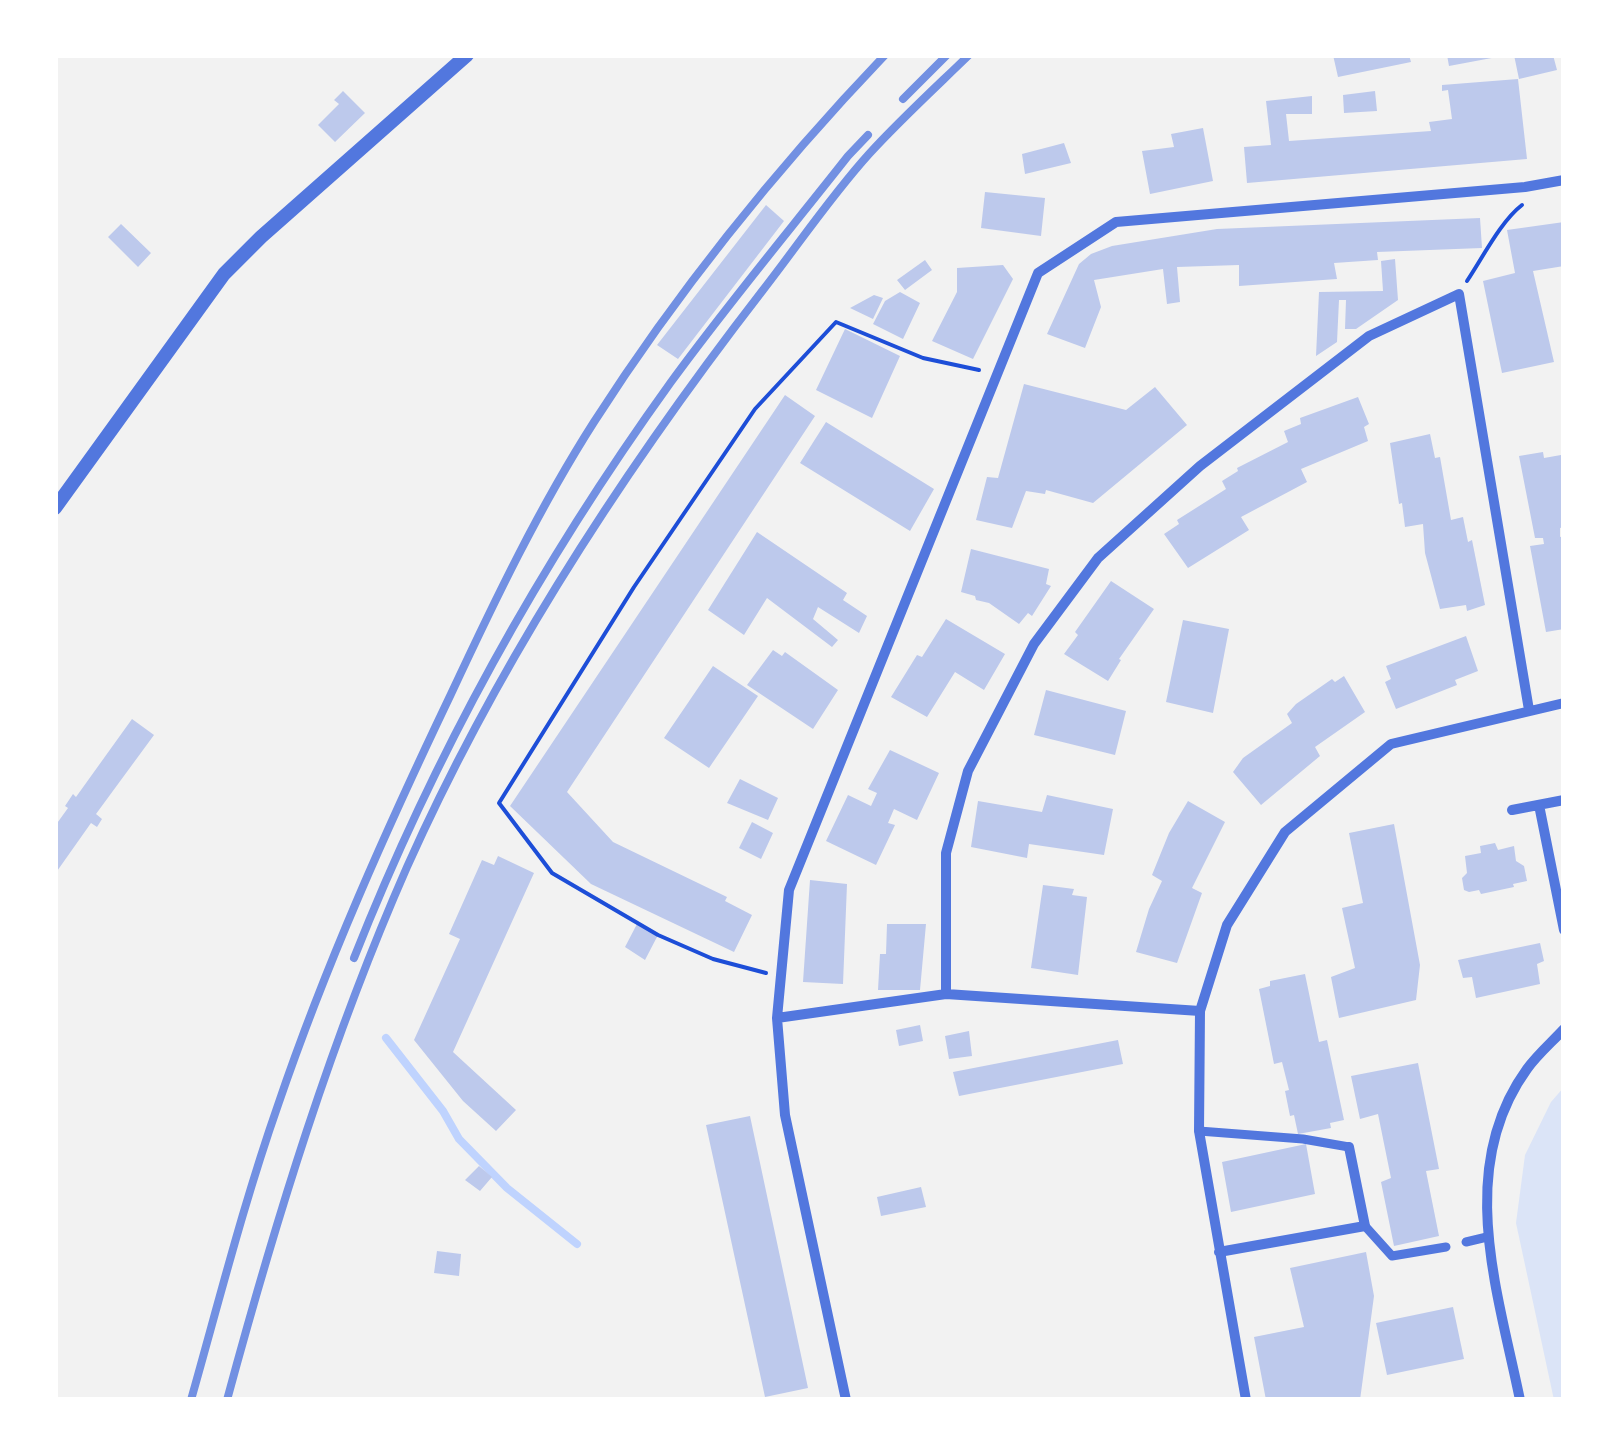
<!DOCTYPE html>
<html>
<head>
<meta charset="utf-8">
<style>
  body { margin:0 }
  #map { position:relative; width:1619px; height:1455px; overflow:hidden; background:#f2f2f2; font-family:Figtree,sans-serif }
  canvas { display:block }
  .frame { position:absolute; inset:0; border:58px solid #fff; pointer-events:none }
</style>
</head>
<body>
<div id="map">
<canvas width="1619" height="1455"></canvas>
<div class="frame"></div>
</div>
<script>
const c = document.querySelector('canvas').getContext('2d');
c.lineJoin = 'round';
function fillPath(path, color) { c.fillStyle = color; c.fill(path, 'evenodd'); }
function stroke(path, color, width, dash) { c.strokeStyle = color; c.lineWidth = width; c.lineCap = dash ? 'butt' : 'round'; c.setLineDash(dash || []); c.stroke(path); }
fillPath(new Path2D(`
  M1564,1087V1400H1554L1516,1223L1525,1155L1551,1102Z`), '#dbe4f7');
stroke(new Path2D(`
  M386,1038L443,1111L459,1139L507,1188L577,1244`), '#bfd3fe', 8);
fillPath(new Path2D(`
  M1333,55H1409L1411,62L1338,77Z
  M1447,55H1497V57L1449,66Z
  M1514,55H1553L1557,70L1519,79Z
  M1518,79L1527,159L1247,183L1244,147L1271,145L1266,101L1312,96V114H1286L1289,141L1431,131L1429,122L1452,119L1448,90L1442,91V85Z
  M343,91L365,113L335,142L318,125L339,104L334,100Z
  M1375,91L1377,111L1344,113L1343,95Z
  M1203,128L1213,181L1150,194L1142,151L1174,147L1171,134Z
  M1064,143L1071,163L1025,174L1022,154Z
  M985,192L1045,198L1041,236L981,228Z
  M766,205L784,221L678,359L657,345Z
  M1480,218L1482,248L1377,252L1378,260L1334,263L1337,279L1239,286V265L1177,267L1180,302L1167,304L1163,269L1094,280L1101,307L1085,348L1047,334L1079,264L1091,254L1112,246L1217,229Z
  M1564,222V266L1533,271L1554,362L1502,373L1483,281L1515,273L1507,230Z
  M121,224L151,253L138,267L108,237Z
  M1395,259L1398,300L1356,329H1345L1346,300H1339L1337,342L1316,356L1319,292L1383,291L1381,261Z
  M925,260L932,270L905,290L897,280Z
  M1003,265L1013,279L973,359L932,341L957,292V268Z
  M900,292L920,303L903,339L873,324L885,301Z
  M874,295L883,298L873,319L850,308Z
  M845,329L900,356L872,418L816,390Z
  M1024,384L1126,410L1155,387L1187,425L1093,503L1046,490L1045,494L1026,491L1012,528L976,520L987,477L998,478Z
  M785,395L815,416L567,792L613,842L727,897L725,901L752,915L734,952L591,884L510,806Z
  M1358,397L1369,424L1364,427L1368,441L1301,469L1307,482L1241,517L1249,530L1188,568L1164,534L1179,524L1177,520L1226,489L1222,481L1238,471L1237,468L1288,442L1284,431L1301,424L1300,418Z
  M826,422L934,489L910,531L800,463Z
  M1430,434L1435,458L1440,457L1451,520L1463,517L1468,542L1472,540L1485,605L1467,611L1466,605L1440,609L1425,553L1423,524L1405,527L1402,503L1399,504L1390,443Z
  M1543,452L1544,458L1561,455L1564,470V527L1560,528V537L1564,536V629L1546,632L1530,546L1544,544L1543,538H1535L1519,456Z
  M757,532L847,593L843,600L867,616L859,633L818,607L813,619L838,640L832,647L767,598L744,635L708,610Z
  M971,549L1049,569L1046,584L1051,586L1032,616L1028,613L1019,624L989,603L976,600L975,596L961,592Z
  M1111,581L1154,609L1119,659L1121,660L1108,681L1064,654L1078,635L1075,632Z
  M946,619L1005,654L984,690L955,672L927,717L891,697L917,655L922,657Z
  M1183,620L1229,629L1213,713L1166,702Z
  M1466,636L1478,671L1455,680L1457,685L1396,709L1385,682L1391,679L1386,666Z
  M773,650L782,656L785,652L838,690L813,729L747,685Z
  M713,666L758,696L709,768L664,738Z
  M1344,676L1365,712L1315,747L1320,756L1261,805L1233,772L1243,758L1292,723L1287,714L1296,704L1332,679L1335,682Z
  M1046,690L1126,711L1115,755L1034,735Z
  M132,719L154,735L96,814L102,819L97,827L91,823L55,874V826L68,808L65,806L73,794L76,797Z
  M890,750L939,773L917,820L894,809L888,823L895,825L876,865L826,841L848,795L871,806L877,793L868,789Z
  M740,779L778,798L768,820L727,803Z
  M1047,795L1113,809L1104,855L1029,844L1027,858L971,847L978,801L1042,812Z
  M1188,801L1225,822L1192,888L1202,893L1177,963L1136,952L1149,909L1162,881L1152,875L1169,833Z
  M752,822L773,833L761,859L739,848Z
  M1394,824L1420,965L1416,1000L1339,1018L1331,977L1355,968L1342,908L1363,903L1349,833Z
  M1495,843L1498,850L1514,846L1516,861L1524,866L1527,881L1513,884L1514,887L1481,894L1479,890L1469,892L1464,890L1462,878L1467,873L1465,856L1481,853L1480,846Z
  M498,856L534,873L453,1052L516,1110L496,1131L463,1101L414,1040L460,939L449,934L482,860L494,865Z
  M810,880L847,884L843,984L803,982Z
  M1043,885L1074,889L1072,895L1087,897L1078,975L1031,968Z
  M637,924L658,935L645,960L625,947Z
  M887,924H926L920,990H878L880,954H886Z
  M1540,943L1544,961L1537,964L1540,984L1476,998L1472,977L1463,978L1458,960Z
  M1305,974L1319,1042L1327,1040L1344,1120L1330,1123L1331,1128L1298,1134L1294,1115L1290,1116L1285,1091L1289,1090L1282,1062L1274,1064L1259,989L1270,986V981Z
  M920,1025L923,1041L899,1046L896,1030Z
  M969,1031L972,1056L949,1059L945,1036Z
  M1118,1040L1123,1064L959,1096L953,1072Z
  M1418,1063L1439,1169L1426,1171L1439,1236L1394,1246L1381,1182L1391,1178L1378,1114L1360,1119L1351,1076Z
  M750,1116L808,1388L765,1397L706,1125Z
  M1306,1144L1315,1194L1231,1212L1222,1162Z
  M479,1166L492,1177L480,1191L465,1180Z
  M921,1187L926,1207L881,1216L877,1197Z
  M437,1251L461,1254L459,1276L434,1273Z
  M1366,1252L1374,1296L1360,1400H1266L1254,1337L1304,1327L1290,1268Z
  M1453,1307L1464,1359L1387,1375L1376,1323Z`), '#bdc9ec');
stroke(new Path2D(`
  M1467,281C1483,257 1501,221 1522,205
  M766,973L713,959L658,935L552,873L499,803L634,587L755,409L836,322L923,358L979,370`), '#1d4ed8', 4);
stroke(new Path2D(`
  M1199,1131L1303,1139L1349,1147
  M1365,1226L1392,1256L1446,1247
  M1466,1242L1487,1237`), '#5277de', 9);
stroke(new Path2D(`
  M1539,805L1564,930
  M1512,810L1564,800
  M946,994V853L968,771L1034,644L1098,558L1200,466L1369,336L1459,294L1529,710
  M777,1018L946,994L1200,1011
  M1219,1252L1365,1226L1349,1147
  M846,1400L785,1115L777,1018L789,890L1038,273L1116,222L1525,187L1564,180
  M1246,1400L1199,1131L1200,1011L1227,925L1285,832L1391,744L1564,703
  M1520,1400C1498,1292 1455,1168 1527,1069C1537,1055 1552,1042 1564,1029`), '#5277de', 10);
stroke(new Path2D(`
  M55,508L224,274L261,237L467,55`), '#5277de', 14);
stroke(new Path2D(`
  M903,99L947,55
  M354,958C435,753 542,561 671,382C727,305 789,231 848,156L868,135
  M191,1400C219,1301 244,1202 278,1105C326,964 387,828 451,694C494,602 539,508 594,422C678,291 778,167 885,55
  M227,1400C276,1219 331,1040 407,867C499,661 625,468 763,290C798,245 831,196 869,154C900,120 935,88 969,55`), '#7290e2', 8);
</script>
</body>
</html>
